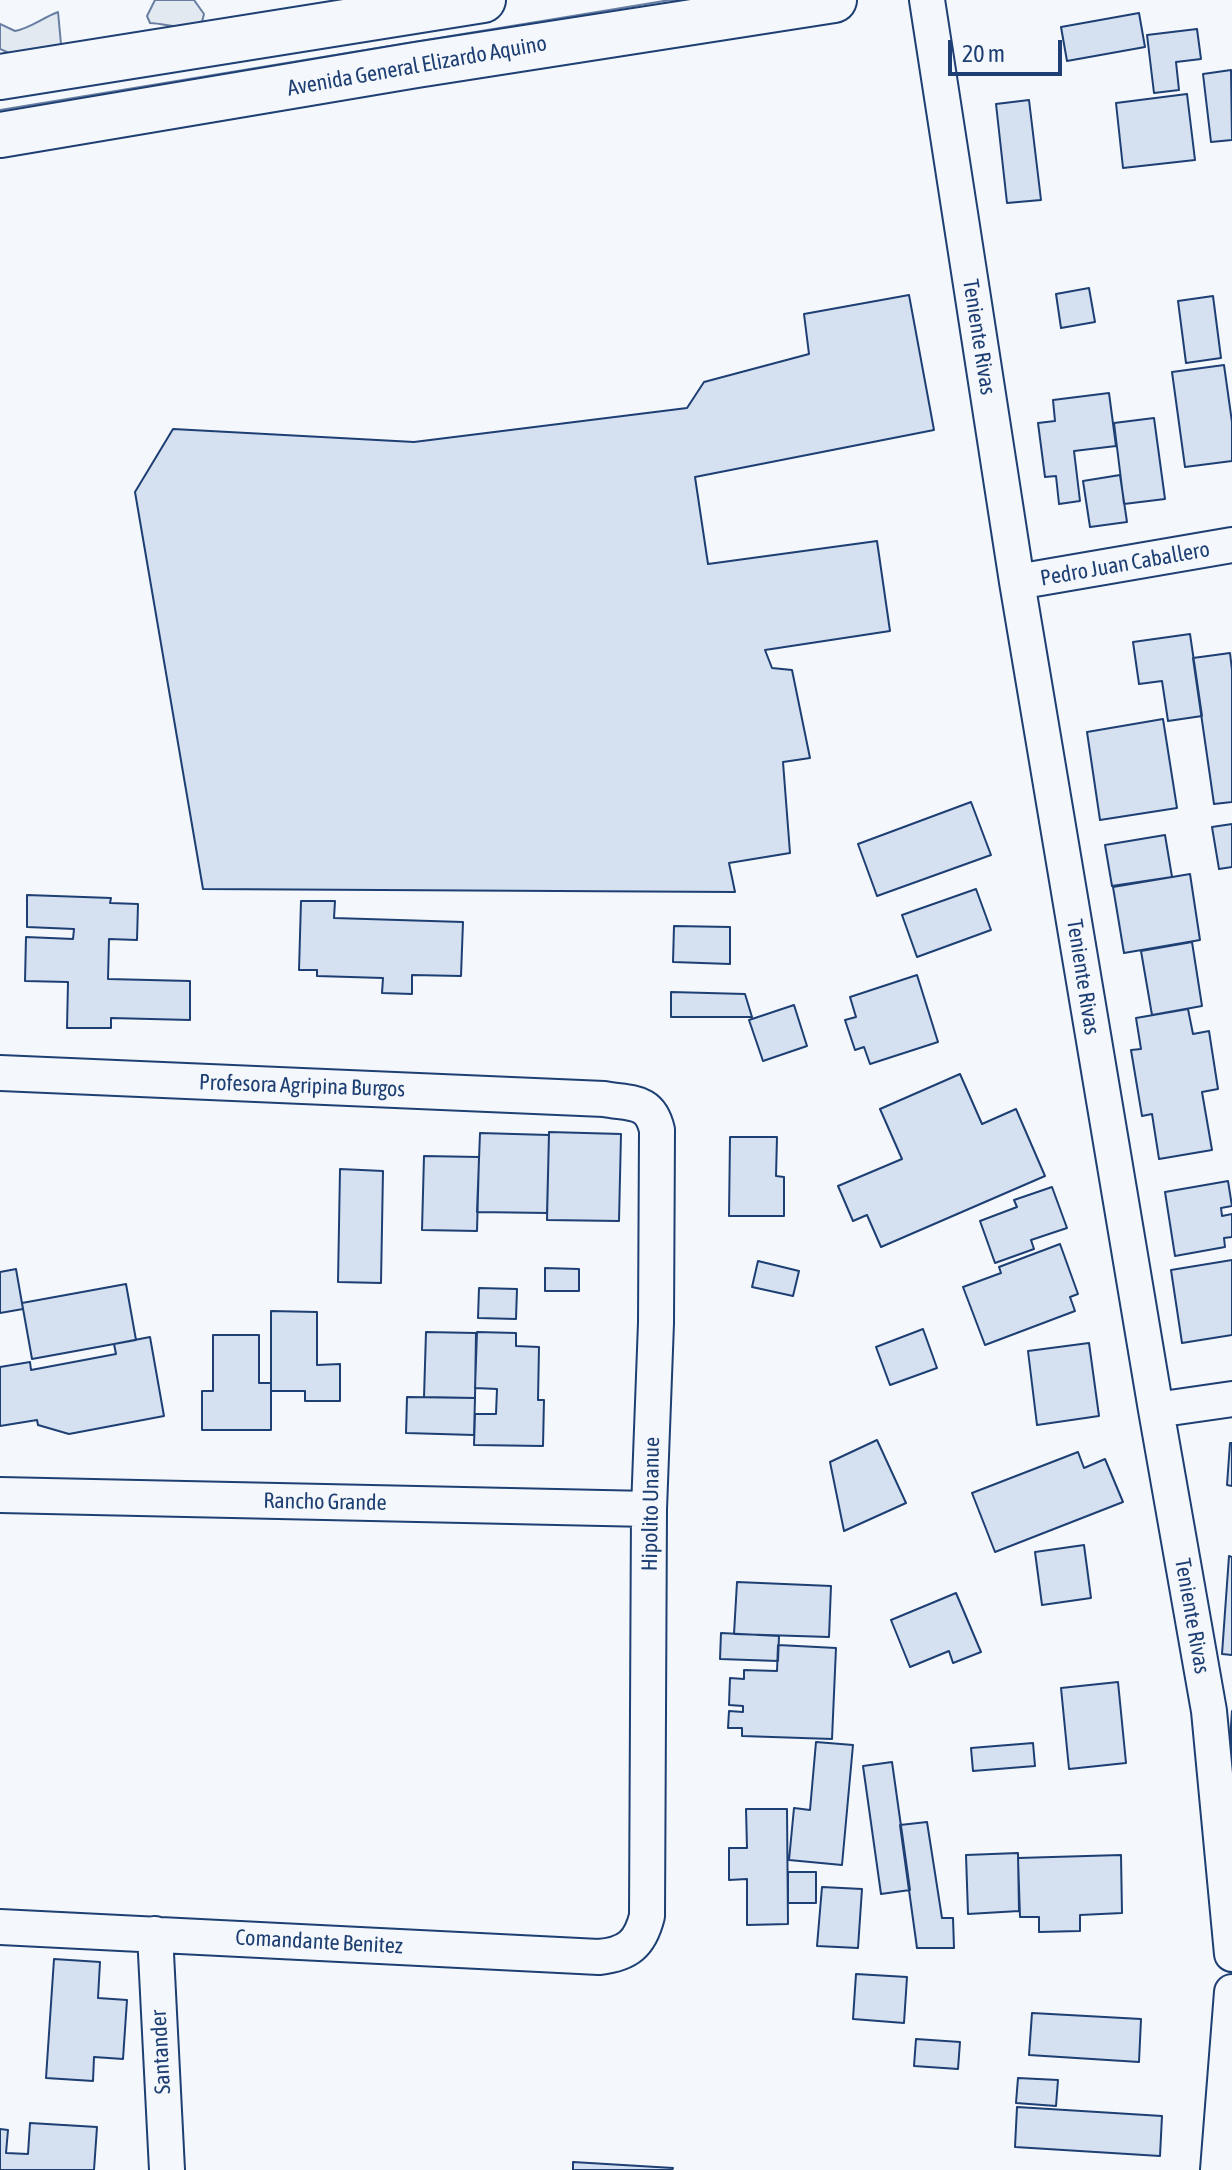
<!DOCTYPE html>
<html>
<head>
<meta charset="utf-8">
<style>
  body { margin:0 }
  #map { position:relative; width:1232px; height:2170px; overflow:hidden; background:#f4f7fb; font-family:"Asap Condensed",sans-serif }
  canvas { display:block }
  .scale { position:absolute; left:948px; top:40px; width:114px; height:36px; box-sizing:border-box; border:4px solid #1d3f73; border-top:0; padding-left:10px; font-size:24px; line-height:28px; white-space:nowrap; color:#1d3f73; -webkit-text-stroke:6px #f4f7fb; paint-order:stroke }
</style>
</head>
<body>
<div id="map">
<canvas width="1232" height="2170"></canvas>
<div class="scale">20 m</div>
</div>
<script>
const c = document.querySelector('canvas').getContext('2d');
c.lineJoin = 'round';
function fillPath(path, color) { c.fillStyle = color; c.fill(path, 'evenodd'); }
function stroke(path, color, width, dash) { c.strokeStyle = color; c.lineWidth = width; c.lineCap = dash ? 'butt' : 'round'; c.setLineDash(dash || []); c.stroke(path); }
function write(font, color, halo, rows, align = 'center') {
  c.font = font + ' "Asap Condensed",sans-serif'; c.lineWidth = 6; c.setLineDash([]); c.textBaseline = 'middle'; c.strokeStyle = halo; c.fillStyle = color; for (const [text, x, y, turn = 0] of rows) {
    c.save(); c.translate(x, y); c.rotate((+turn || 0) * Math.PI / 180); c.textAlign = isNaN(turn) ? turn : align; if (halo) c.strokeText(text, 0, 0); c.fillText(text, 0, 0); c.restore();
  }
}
const green = new Path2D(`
  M155,0H194L204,14L202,22C182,31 170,24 150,23L147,16Z
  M670,0H709L0,116V110Z
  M58,12L61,44L53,57L23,59L0,49V24L15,31C31,28 42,18 58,12Z`);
fillPath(green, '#e3e9f0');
stroke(green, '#687fa3', 2);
const building = new Path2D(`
  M1139,13L1145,47L1067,61L1061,27Z
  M1197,29L1201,59L1176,62L1179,90L1154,93L1147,35Z
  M1231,70L1232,140L1211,142L1203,74Z
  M1187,94L1195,160L1123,168L1116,103Z
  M1029,100L1041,200L1007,203L996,104Z
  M1089,288L1095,322L1061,328L1056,294Z
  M909,295L934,430L695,477L708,564L877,541L890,631L765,650L772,668L792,670L810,758L783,762L790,853L729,863L735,892L203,889L135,492L173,429L414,442L687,408L704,382L809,354L804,314Z
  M1213,296L1221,358L1186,363L1178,301Z
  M1224,365L1232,422V461L1185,467L1172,372Z
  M1109,393L1116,446L1074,451L1080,501L1059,504L1056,476L1045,477L1038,423L1055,421L1053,400Z
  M1154,418L1165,499L1124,504L1114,423Z
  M1120,475L1127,522L1090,527L1083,481Z
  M1190,634L1202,716L1168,721L1162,681L1139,684L1133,642Z
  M1230,653L1232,670V802L1214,804L1193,658Z
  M1163,719L1177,808L1100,820L1087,732Z
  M971,802L991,855L877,896L858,844Z
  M1232,824V867L1219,869L1212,827Z
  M1165,835L1172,877L1112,886L1105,845Z
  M1190,874L1200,940L1124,953L1113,887Z
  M976,889L991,930L917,957L902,915Z
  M27,895L111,898L110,903L138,904L137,940L109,939L108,979L190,981V1020L111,1018V1028H67L68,982L25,981L26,937L73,939L74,929L27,927Z
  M301,901H335L334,918L463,922L461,976L412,975V994L382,993L383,978L317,976V970H299Z
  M674,926L730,927V964L673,962Z
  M1192,942L1202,1006L1152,1015L1141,951Z
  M917,975L938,1042L870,1064L864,1047L855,1050L845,1020L856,1017L850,997Z
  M671,992L745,994L752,1017H671Z
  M794,1005L807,1046L763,1061L749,1020Z
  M1188,1009L1193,1034L1209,1031L1218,1089L1202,1092L1212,1150L1159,1159L1152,1114L1142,1116L1131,1050L1141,1049L1136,1018Z
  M960,1074L982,1124L1016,1109L1045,1176L881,1247L867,1215L853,1221L838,1186L902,1159L880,1109Z
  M549,1132L621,1134L619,1221L547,1220Z
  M480,1133L549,1135L547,1213L477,1212Z
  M730,1137H777L776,1176L784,1177V1216H729Z
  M424,1156L479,1157L477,1231L422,1230Z
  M340,1169L383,1171L381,1283L338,1282Z
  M1228,1181L1232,1206L1221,1208L1222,1216L1232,1214V1237L1224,1238L1225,1247L1175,1256L1165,1192Z
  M1052,1187L1067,1228L1031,1240L1034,1249L995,1263L980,1221L1017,1207L1014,1200Z
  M1060,1244L1078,1294L1070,1297L1075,1311L985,1345L963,1287L1001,1273L999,1267Z
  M1232,1260V1335L1182,1343L1171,1270Z
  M758,1261L799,1271L793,1296L752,1287Z
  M545,1268L579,1269V1291H545Z
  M16,1269L23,1309L0,1313V1272Z
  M126,1284L136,1340L32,1359L22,1303Z
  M479,1288L517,1289L516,1319L478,1318Z
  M271,1311L317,1312V1365L340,1364V1401H305V1391H271Z
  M923,1329L937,1368L890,1385L876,1347Z
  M426,1332L476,1333L475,1398L424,1397Z
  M477,1332L516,1333V1346L539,1347L538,1400H544L543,1446L474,1445L475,1414H496L497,1389L475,1388Z
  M213,1335H259V1383H271V1430H202V1391H213Z
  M150,1337L164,1416L69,1434L38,1425L37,1420L0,1426V1367L30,1362L31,1370L116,1354L114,1344Z
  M1089,1343L1099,1416L1037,1425L1028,1351Z
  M407,1397L475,1398L474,1435L406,1433Z
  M877,1440L906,1503L844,1531L830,1462Z
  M1230,1443H1232V1486L1227,1485Z
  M1078,1452L1084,1468L1105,1459L1123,1502L995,1552L972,1493Z
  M1084,1545L1091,1598L1042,1605L1035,1552Z
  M1229,1556L1232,1557V1655L1222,1654Z
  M737,1582L831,1586L829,1637L734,1634Z
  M956,1593L981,1652L953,1663L949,1651L910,1667L891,1620Z
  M721,1633L779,1636L778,1661L720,1659Z
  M778,1645L836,1648L832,1739L742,1736V1728H728L729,1711L743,1712V1706L729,1705L730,1678L744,1679V1670L777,1671Z
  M1118,1682L1126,1763L1069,1769L1061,1688Z
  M1232,1711V1769H1228Z
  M816,1742L853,1745L842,1865L789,1860L794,1808L810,1810Z
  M1033,1743L1035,1766L973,1771L971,1748Z
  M892,1762L910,1890L881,1894L863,1766Z
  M746,1809H787L788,1924L747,1925V1879L729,1880V1848H747Z
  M927,1822L942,1918H953L954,1948H917L900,1825Z
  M1018,1853L1019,1911L968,1914L966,1855Z
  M1121,1855L1122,1913L1080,1915V1931L1039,1932V1917H1020L1018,1858Z
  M788,1872H816V1903H788Z
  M822,1887L862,1889L858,1948L817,1946Z
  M54,1959L100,1962L98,1998L127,2000L123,2059L94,2057L93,2081L46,2078Z
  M856,1974L907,1977L904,2023L853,2019Z
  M1032,2013L1141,2019L1139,2062L1029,2055Z
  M916,2039L960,2042L958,2069L914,2066Z
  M1018,2078L1058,2080L1056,2106L1016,2103Z
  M1017,2107L1162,2116L1160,2156L1015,2147Z
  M30,2123L97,2127L94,2170H0V2129L8,2130L6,2153L28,2154Z
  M573,2162L673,2168L672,2170H573Z`);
fillPath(building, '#d5e0f0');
stroke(building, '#1d3f73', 2);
const minor = new Path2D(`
  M927,0L1017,582L1156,1410L1209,1711L1232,1954
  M1017,582L1232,545
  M0,1073L604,1099C631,1104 650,1099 657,1130L656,1323L649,1509L647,1916C640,1944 628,1954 599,1957L0,1927
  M1156,1410L1232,1399
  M0,1495L649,1509
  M155,1934L167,2170
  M1218,2170L1232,1992`);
const primary = new Path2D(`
  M0,77L483,0
  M0,135L416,65L834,0`);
stroke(minor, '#1d3f73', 38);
stroke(primary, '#1d3f73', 48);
stroke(minor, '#f4f7fb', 34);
stroke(primary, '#f4f7fb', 44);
write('22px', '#1d3f73', '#f4f7fb', [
  ["Avenida General Elizardo Aquino",417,66,-10],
  ["Teniente Rivas",979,337,81],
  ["Pedro Juan Caballero",1125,564,-10],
  ["Teniente Rivas",1083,977,81],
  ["Profesora Agripina Burgos",302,1086,2],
  ["Rancho Grande",325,1502,1],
  ["Hipolito Unanue",651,1504,-89],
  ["Teniente Rivas",1192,1616,80],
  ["Comandante Benitez",319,1942,3],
  ["Santander",161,2052,-93]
]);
</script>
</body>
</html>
